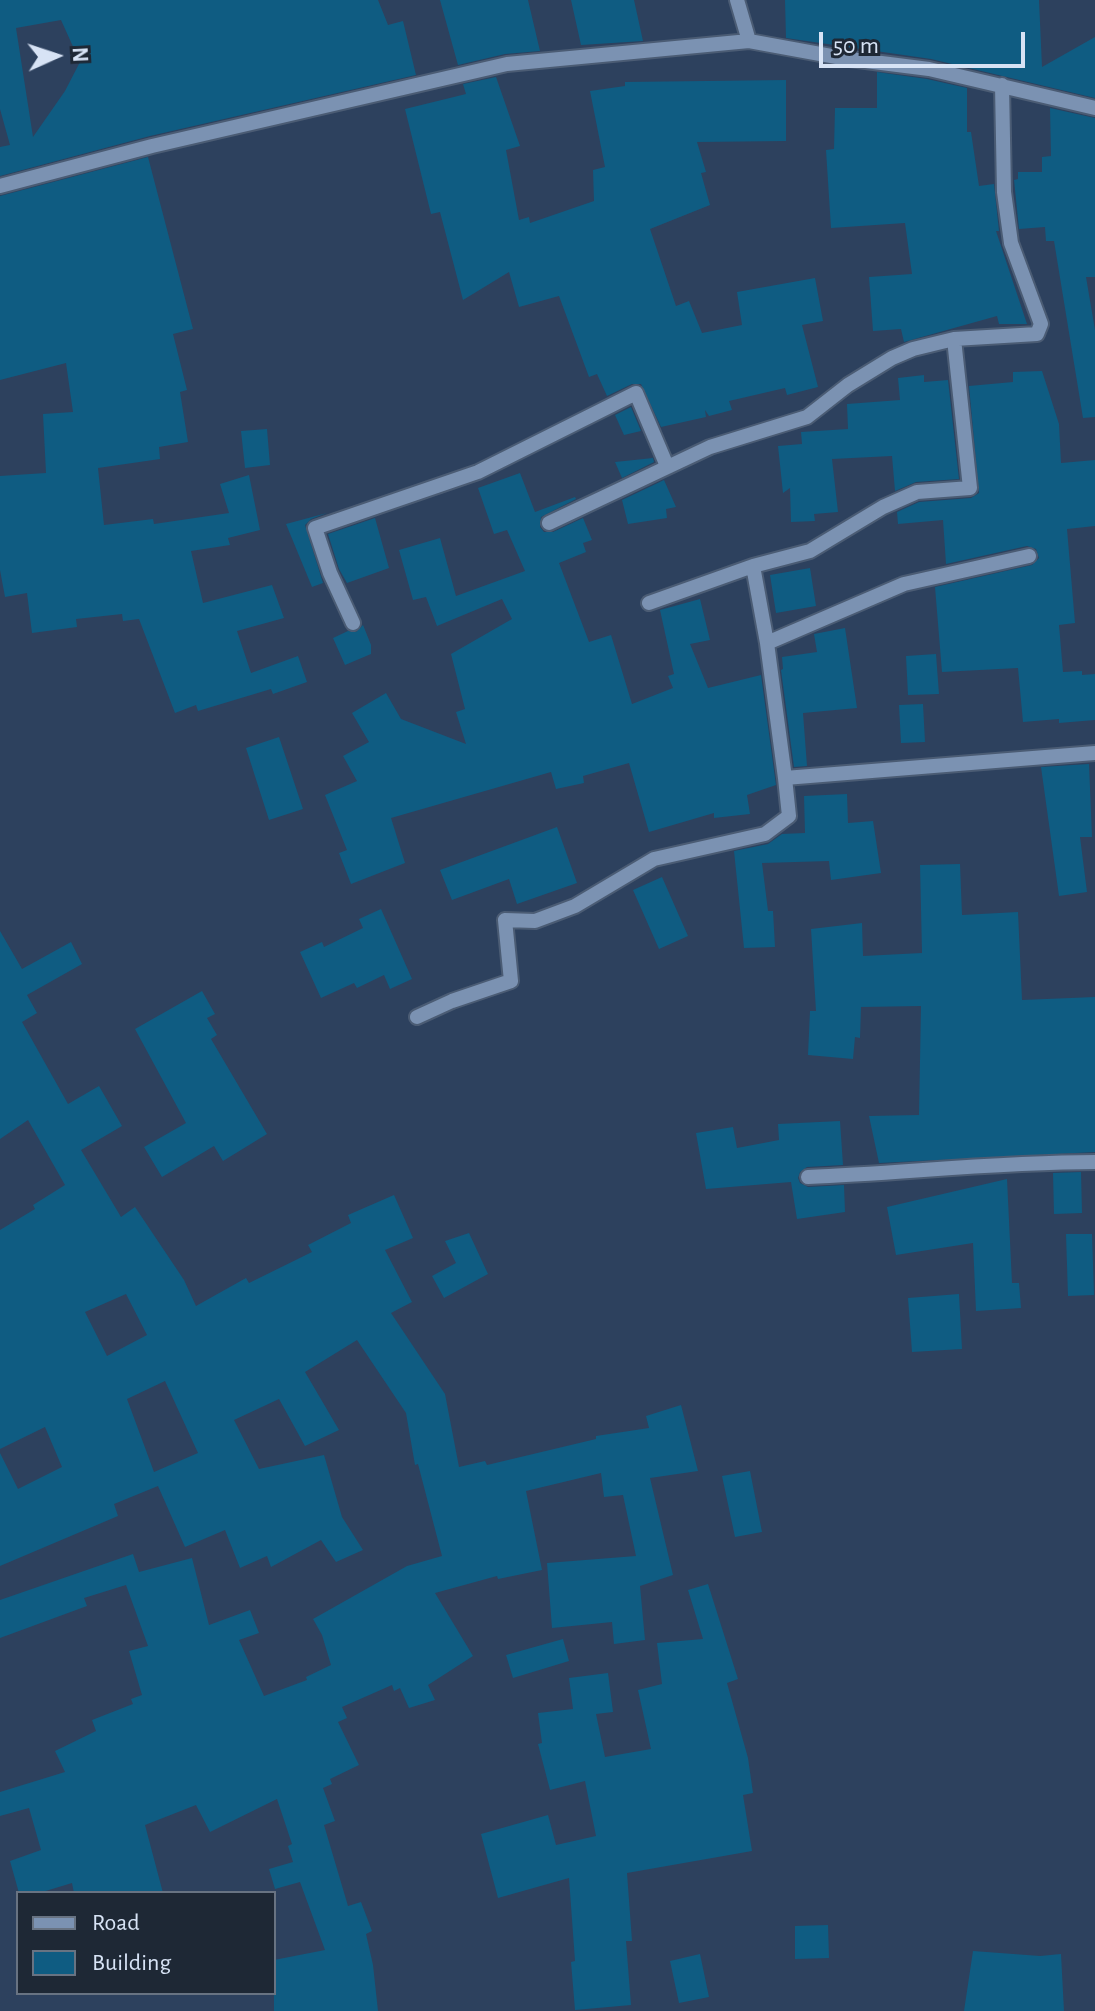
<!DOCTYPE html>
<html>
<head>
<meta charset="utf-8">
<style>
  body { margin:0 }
  #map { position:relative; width:1095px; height:2011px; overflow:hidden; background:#2d415e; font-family:"Alegreya Sans",sans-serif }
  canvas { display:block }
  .legend { position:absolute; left:16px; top:1891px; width:260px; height:104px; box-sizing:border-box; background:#1e2835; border:2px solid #687382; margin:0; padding:10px 14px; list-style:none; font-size:24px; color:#d7e3f5 }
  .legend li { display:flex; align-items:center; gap:16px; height:40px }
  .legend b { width:40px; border:2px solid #687382 }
  .north { position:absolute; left:16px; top:16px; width:80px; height:80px; -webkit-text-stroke:6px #1e2835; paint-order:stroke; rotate:87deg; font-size:22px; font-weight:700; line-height:32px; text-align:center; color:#d7e3f5 }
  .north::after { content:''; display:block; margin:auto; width:28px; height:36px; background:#d7e3f5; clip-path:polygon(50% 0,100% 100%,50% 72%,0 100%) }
  .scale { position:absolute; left:819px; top:32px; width:206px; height:36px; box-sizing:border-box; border:4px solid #d7e3f5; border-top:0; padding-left:10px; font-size:24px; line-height:28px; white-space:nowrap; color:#d7e3f5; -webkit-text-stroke:6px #1e2835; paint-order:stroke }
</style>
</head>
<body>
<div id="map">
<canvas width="1095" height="2011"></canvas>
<ul class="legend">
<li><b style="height:10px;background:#7b92b2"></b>Road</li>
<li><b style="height:22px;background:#0f5c82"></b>Building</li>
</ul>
<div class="north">N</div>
<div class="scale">50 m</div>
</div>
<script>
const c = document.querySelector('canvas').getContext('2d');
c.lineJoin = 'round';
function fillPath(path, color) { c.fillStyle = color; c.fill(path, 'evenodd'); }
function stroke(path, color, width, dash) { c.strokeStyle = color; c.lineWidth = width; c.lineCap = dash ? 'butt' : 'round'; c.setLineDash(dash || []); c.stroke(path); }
fillPath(new Path2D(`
  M0,0H378L388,25L403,21L416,75L150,136L0,176V147L10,145L0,109ZM61,20L80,62L65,91L33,137L16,28Z
  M440,0H528L540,51L505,54L458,65Z
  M571,0H634L643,41L581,45Z
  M785,0H1039L1042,67L1095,37V98L931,59L786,38Z
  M877,72L927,79L967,88V132H971L979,186L994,184L999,231H996L1027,324H999L997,316L904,342L901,329L873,331L869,277L912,274L905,223L831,228L826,150L834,149L835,108H877Z
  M496,77L520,146L506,150L519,220L529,217L530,223L594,201L593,170L605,167L590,91L625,86V82L786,80V141L697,142L706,172L701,173L710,205L650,229L676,306L689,301L702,333L742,325L737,292L815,278L823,321L802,325L818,387L787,395L785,388L729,401L732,410L709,416L705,410L706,417L661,427L641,384H632L607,396L597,374L589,377L559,296L519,307L509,272L463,300L440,212L431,214L405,109L466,94L463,84Z
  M1050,108L1095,118V277H1086L1095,330V417L1083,418L1054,241H1046L1045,227L1019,229L1014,180L1018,179V172H1042V157L1051,156Z
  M148,157L193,329L173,334L187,390L180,392L188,442L159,447L160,459L98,468L104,525L153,519L154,524L229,513L220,484L249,475L260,530L228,538L230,545L191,551L203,603L272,585L284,618L237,631L251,673L298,656L307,682L273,694L271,689L198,711L196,705L175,713L139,619L123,621L122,614L76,619L77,627L32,633L27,593L5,597L0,570V476L46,473L43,414L73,412L66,363L0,380V196Z
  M1042,371L1059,424L1061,463L1095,460V526L1067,529L1075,623L1059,625L1063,672L1082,671V675L1095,674V720L1059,723V719L1023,722L1018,668L942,672L935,587L1032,565L1039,558L1036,549L1027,546L946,564L943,520L898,524L897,512L919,502L971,498L979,493L969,386L1013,382V372Z
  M924,375V382L948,380L959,479L916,482L895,491L892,456L832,459L838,512L814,514L815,521L791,522L790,488L783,493L778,446L802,444L801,432L848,429L847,404L900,400L898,378Z
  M631,407L641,431L624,435L615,415Z
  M267,429L270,465L245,468L241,431Z
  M653,458L654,462L622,478L615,462Z
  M520,473L535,512L575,497L576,499L541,517L540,527L544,532H553L583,518L592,540L583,543L586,552L559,563L589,642L611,635L632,704L673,688L668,676L674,674L660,610L700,599L710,640L690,644L708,688L761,675L776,785L747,795L750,814L714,818V813L649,832L629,763L583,776L584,783L556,789L551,772L391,818L405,863L351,884L339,853L347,850L325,795L357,781L343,756L369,742L352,713L386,693L401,719L466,744L456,712L465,709L451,654L512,619L502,599L437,626L426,597L413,600L399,550L440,538L456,596L525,571L507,530L494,534L478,488Z
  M664,480L676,507L666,509L667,518L628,524L622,500Z
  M327,513L311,519L305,525L323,583L312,587L286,524Z
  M375,518L389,568L347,583L339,569L328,534Z
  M810,568L816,606L776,613L770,575Z
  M363,625L371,645V654L345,665L333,638L348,631L356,632Z
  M845,628L857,708L803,713L807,766L794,767L781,670L783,669L782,657L817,652L814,634Z
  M936,654L939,694L908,695L906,656Z
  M923,704L925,742L901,743L899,705Z
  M279,737L303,809L269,820L246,748Z
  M1089,764L1092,837H1080L1087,892L1059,896L1041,767Z
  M847,794L848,823L873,821L881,873L831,880L829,861L762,863L768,911H773L775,947L744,948L734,851L768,844L782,834L805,833L804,796Z
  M557,827L577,883L517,904L509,879L452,900L440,870Z
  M960,864L962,915L1018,912L1022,1000L1095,997V1152L879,1163L869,1116L919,1115L921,1006L861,1007L860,1038L855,1037L853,1059L808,1055L810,1011H816L811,929L862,923L863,956L922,953L920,865Z
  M662,877L688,936L659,949L633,890Z
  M381,909L412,979L390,989L384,975L357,988L354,983L321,998L300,952L322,942L324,947L363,928L359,919Z
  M0,931L22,969L71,942L82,964L27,995L37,1013L22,1022L68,1104L99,1086L122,1126L81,1150L121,1217L135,1207L184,1280L196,1306L246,1278L249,1283L312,1252L308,1245L351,1223L348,1215L394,1195L413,1238L385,1250L412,1302L391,1313L445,1394L459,1467L485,1461L487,1465L596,1439V1436L649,1428L646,1416L681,1405L698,1471L650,1478L673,1575L640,1586L645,1640L614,1644L612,1622L552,1628L547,1563L636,1556L623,1495L604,1497L601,1473L526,1491L542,1570L498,1579L497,1576L435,1593L473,1656L428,1685L435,1700L409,1708L400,1688L394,1691L392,1685L342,1707L347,1718L338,1722L359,1765L330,1779L332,1784L323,1788L335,1821L324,1825L348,1906L361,1902L372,1931L366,1934L373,1965L378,2011H274V1960L325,1950L300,1882L275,1889L269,1869L293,1862L288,1846L292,1844L277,1799L210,1832L196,1805L145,1825L163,1893H74L72,1883L39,1893H19L10,1861L41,1850L29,1808L0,1816V1792L65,1772L55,1751L96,1731L92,1720L133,1704L131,1699L142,1695L129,1651L148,1646L126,1585L84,1598L87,1606L0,1638V1600L133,1554L139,1572L192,1558L209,1625L250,1610L259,1633L239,1640L264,1696L307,1680L306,1677L331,1665L322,1635L313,1619L407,1566L442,1556L418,1464L415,1465L406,1413L357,1340L305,1372L339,1430L305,1446L279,1399L234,1420L259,1469L324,1455L342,1517L363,1550L336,1562L321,1540L271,1567L267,1556L240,1568L225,1530L185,1547L158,1486L114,1504L118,1516L0,1566V1453L18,1489L62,1467L45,1427L0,1449V1230L35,1209L33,1205L65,1185L28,1120L0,1139ZM126,1294L147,1335L107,1356L85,1312ZM165,1381L198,1453L154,1472L127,1399Z
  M202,991L215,1014L207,1018L217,1035L211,1039L267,1134L223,1161L214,1146L162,1177L144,1147L186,1123L135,1029Z
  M840,1121L843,1165L807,1167L800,1172L798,1178L800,1183L808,1187L844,1185L845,1212L797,1219L791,1182L706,1189L696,1133L733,1127L737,1148L779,1140L778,1124Z
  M1081,1172L1082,1213L1054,1214L1053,1173Z
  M1007,1179L1012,1283H1019L1021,1308L976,1311L973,1243L896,1255L887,1207Z
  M469,1233L488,1274L444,1298L432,1276L456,1263L445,1241Z
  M1066,1234H1092L1094,1295L1068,1296Z
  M959,1294L962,1349L912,1352L908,1298Z
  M750,1471L762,1532L735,1537L722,1476Z
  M708,1584L738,1679L727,1683L748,1758L753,1793L743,1795L752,1851L627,1873L632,1941H626L631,2005L575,2010L571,1962L575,1961L569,1878L498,1898L481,1834L548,1815L556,1845L596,1836L585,1781L550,1790L538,1744L542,1743L538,1713L573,1709L569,1678L608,1673L613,1712L596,1714L605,1757L651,1749L638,1690L662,1684L657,1643L703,1639L688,1590Z
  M563,1639L569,1661L513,1678L506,1655Z
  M828,1925L829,1958L795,1959V1926Z
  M973,1951L1040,1956L1061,1954L1064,2011H964Z
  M700,1954L709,1997L679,2003L670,1961Z`), '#0f5c82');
const minor = new Path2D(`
  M737,0L749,41
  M0,186L152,146L507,64L749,41L842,58L929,69L1095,108
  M549,523L710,447L807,417L848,385L892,358L913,349L954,339L1037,334L1041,324L1011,243L1004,192L1002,85
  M649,603L753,566
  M353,623L330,573L315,528L478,472L636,393L667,466
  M767,643L753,566L810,551L883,507L917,492L970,488L954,339
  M785,778L767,643L904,584L1029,556
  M417,1017L452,1001L511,981L505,920L535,921L575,906L654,859L765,834L789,816L785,778L1095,753
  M808,1177C904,1173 999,1162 1095,1162`);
stroke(minor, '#4b5c74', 18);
stroke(minor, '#7b92b2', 14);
</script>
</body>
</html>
